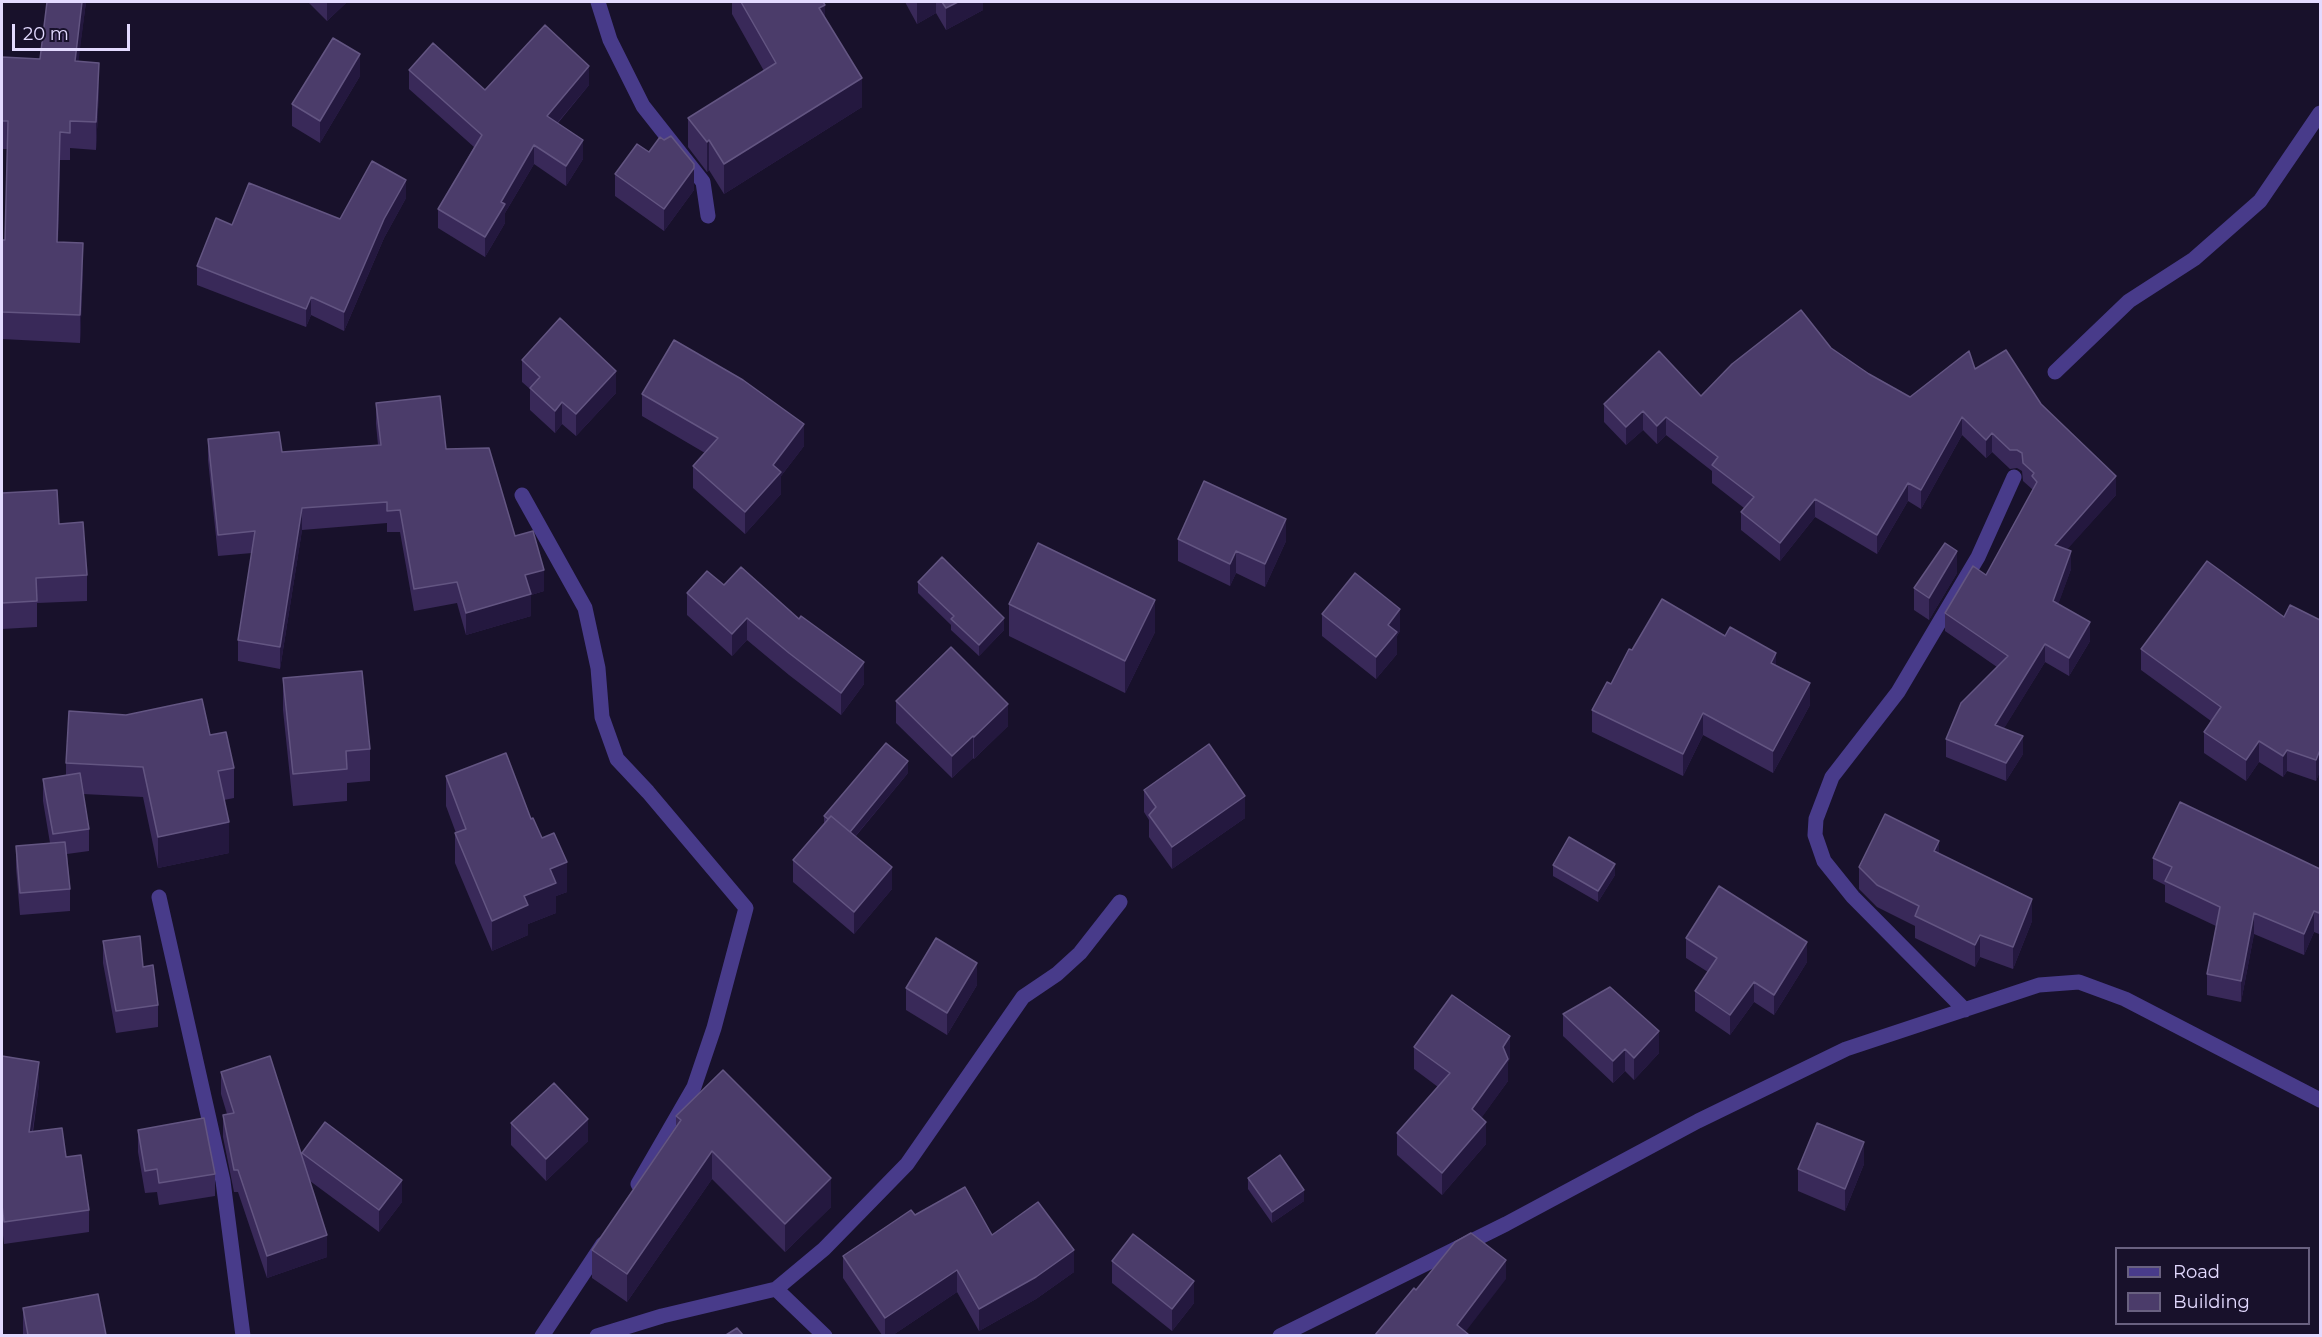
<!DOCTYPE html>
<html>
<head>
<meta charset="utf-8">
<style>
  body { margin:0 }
  #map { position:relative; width:2322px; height:1337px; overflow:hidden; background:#18112b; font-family:Montserrat,sans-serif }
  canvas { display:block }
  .frame { position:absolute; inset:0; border:3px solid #e3daff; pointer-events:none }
  .legend { position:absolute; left:2115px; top:1247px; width:195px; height:78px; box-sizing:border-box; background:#18112b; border:2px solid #696180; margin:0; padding:8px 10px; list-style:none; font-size:18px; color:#e3daff }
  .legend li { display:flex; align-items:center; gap:12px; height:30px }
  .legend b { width:30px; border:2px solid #696180 }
  .scale { position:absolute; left:12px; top:24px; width:118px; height:27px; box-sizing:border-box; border:3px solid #e3daff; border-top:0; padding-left:8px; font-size:18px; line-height:21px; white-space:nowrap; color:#e3daff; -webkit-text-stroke:4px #18112b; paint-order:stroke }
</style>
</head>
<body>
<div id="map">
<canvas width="2322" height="1337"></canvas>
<div class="frame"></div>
<ul class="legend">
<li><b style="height:8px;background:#483b8a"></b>Road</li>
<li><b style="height:16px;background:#4b3c6a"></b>Building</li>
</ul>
<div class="scale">20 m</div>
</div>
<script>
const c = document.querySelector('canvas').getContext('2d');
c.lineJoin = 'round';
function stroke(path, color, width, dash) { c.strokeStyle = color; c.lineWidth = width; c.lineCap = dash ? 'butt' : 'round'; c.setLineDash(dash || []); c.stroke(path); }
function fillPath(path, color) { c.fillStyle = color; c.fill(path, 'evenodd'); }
stroke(new Path2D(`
  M598,2L610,40L643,106L703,182L708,216
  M2055,372L2129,301L2194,259L2260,201L2320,113
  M522,495L585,608L598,668L602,717L617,759L648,792L746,908L714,1028L694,1087L638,1184
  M159,897L223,1181L243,1336
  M1965,1010L1853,897L1824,861L1815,835L1816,819L1832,777L1898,692L1978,557L2014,477
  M776,1289L825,1336
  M542,1336L603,1244
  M597,1336L662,1316L776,1289L824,1249L907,1164L1023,997L1057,974L1080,953L1120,902
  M1280,1336L1506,1224L1698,1121L1846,1049L2039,985L2079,982L2125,999L2320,1100`), '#483b8a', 15);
fillPath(new Path2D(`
  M47,2H86L78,61L99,90L96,150L70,148V160H60L58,242L83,271L80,343L2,339V240H5L7,149H2V57L40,59Z
  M308,2H347L327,21Z
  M732,2H823L825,18L862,107L724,194L709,170L707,172L688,147V118L764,71L732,14Z
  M905,2H983V10L946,30L936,13L917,24Z
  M409,70L485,90L589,85L558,123L583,159L566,186L534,164L505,213V223L485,257L438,228V209L474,147L409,89Z
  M360,76L320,143L292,126V104Z
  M649,152L694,190L664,231L615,196V174Z
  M406,198L384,238L344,331L311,315L306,327L197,285V266L232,225L340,219Z
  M1831,348L1869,374L1910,397L1975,369L2041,404L2116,495L2067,549L2071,569L2058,604L2090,641L2069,676L2045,662L2004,728L2023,754L2006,781L1946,757V739L1997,667L1945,631V613L1986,575L2032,492V489L2023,481L2022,471L2017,468L2010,469L1992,452L1986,458L1962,435L1921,509L1908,501L1877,554L1815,517L1780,561L1741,530V512L1744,508L1712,483V471L1666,435L1657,444L1643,430L1626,445L1604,422V404L1701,396Z
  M522,360L616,393L576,436L562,424L555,433L530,410V389L522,382Z
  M642,394L804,446L781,476V494L745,534L693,488V466L705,453L642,416Z
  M376,403L446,449L515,536L544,591L531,595V616L466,635L457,603L414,611L400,532H387V523L302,530L280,669L238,661V640L252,553L218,556L208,460V439L282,452L378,445L376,424Z
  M2,493L59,524L87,575V601L37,603V627L2,629Z
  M1178,539L1286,541L1265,587L1236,573L1230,586L1178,561Z
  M1957,573L1929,620L1914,610V588Z
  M918,582L1004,630L979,656L951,630V625L918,593Z
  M724,585L864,684L841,715L789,675L747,640L732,656L687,615V593Z
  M1009,604L1155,632L1125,693L1009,636Z
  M1322,614L1400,631L1397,636V654L1376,679L1322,636Z
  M2284,617L2320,620V771L2316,781L2287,771L2283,777L2259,762L2246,781L2204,753V732L2211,721L2141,670V649Z
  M1632,650L1776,666L1810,705L1773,773L1703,735L1683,776L1592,732V710L1611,684Z
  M283,678L370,749V781L347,783V801L293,806L283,710Z
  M896,701L1008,726L974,759L973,758L952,778L896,723Z
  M210,735L234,768V798L224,800L229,853L158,868L143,797L83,794L89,829V851L67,854L70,889V911L20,915L16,868V846L50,843L43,801V779L66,775V763Z
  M908,773L855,837L892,889L854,934L793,882V860L824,823V816Z
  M446,776L531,819L567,892L556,896V913L528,924V935L492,951L455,863V833H456L446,806Z
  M1144,790L1245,818L1172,869L1149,837V820L1144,812Z
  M1939,853L2032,921L2013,969L1980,957L1975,967L1915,938V926L1877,907L1859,889V867Z
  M2153,858L2320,869L2319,934L2314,932L2304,955L2254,934L2241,1002L2207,995V974L2216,926L2165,902V885L2153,879Z
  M1553,865L1615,875L1598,902L1553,876Z
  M1686,938L1807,962L1774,1015L1754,1002L1730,1035L1695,1011V991L1708,972L1686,958Z
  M103,941L143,967L158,1005V1027L116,1033L103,963Z
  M977,985L947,1035L906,1010V988Z
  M1563,1014L1659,1053L1634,1080L1625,1071L1613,1083L1563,1036Z
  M1414,1047L1510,1058L1508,1062V1081L1481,1118L1486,1144L1442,1195L1397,1155V1133L1438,1087L1414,1069Z
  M2,1056L39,1084L33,1132L66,1157L89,1210V1232L4,1244L2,1227Z
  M221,1072L302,1157V1153L402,1202L379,1232L310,1181L327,1257L267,1278L238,1192H234L223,1137V1115L227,1114L221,1094Z
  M676,1116L831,1207L785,1252L712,1179L627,1302L592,1278V1250L676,1126Z
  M511,1123L588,1141L546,1181L511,1145Z
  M138,1130L215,1174V1196L159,1205L157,1192L145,1193L138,1152Z
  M1864,1164L1845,1211L1798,1191V1169Z
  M1248,1178L1304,1201L1272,1223L1248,1189Z
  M915,1215L992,1235L1074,1272L1036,1299L979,1331L957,1292L893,1335H882L843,1278V1256Z
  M1112,1261L1194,1303L1172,1331L1112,1283Z
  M23,1308L106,1335H23Z`), '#392959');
fillPath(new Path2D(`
  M82,2H86L75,89V61Z
  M327,2H347L327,21Z
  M917,2H936V13L917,24Z
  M958,2H983V10L946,30V8Z
  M825,5V34L819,8Z
  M360,54V76L320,143V121Z
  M99,63V90L96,150V122Z
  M589,66V85L547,135V116Z
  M862,78V107L724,194V164Z
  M60,132V160L57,270V242Z
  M583,140V159L566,186V166Z
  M709,140V170L707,172V142Z
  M534,145V164L505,213V223L485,257V237L501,202Z
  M694,168V190L664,231V209Z
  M406,180V198L384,238L344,331V312L384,219Z
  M83,243V271L80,343V315Z
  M311,297V315L306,327V309Z
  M616,371V393L576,436V414Z
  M562,402V424L555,433V411Z
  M1643,411V430L1626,445V427Z
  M1666,417V435L1657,444V426Z
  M1962,417V435L1921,509V490Z
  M804,424V446L781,476V494L745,534V512L773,465Z
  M1992,433V452L1986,458V440Z
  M2116,476V495L2055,563V545Z
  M1908,483V501L1877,554V535Z
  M1815,499V517L1780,561V543Z
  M302,508V530L280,669V647Z
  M1286,519V541L1265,587V564Z
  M1236,551V573L1230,586V564Z
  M1957,551V573L1929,620V598Z
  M2071,551V569L2053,619V601Z
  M544,570V591L531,595V616L466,635V613L525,575Z
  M1155,600V632L1125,693V661Z
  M1400,609V631L1397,636V654L1376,679V657L1388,625Z
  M747,618V640L732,656V634Z
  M1004,618V630L979,656V645Z
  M2090,622V641L2069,676V658Z
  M2045,644V662L1995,743V725Z
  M1776,653V675L1771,663Z
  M864,662V684L841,715V693Z
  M1810,683V705L1773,773V751Z
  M1008,704V726L974,759V737Z
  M1703,713V735L1683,776V754Z
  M973,736V758L952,778V756Z
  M2023,736V754L2006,781V763Z
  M2259,741V762L2246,781V760Z
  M2287,750V771L2283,777V756Z
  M2320,750V771L2316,781V760Z
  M908,761V773L847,846V835Z
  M1245,796V818L1172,869V847Z
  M229,822V853L158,868V837Z
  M1939,841V863L1934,851Z
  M567,862V892L556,896V913L528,924V935L492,951V921L524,896L550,869Z
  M1615,864V875L1598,902V891Z
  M892,867V889L854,934V912Z
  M2032,899V921L2013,969V947Z
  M2320,909V930L2319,934V913Z
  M2314,911V932L2304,955V934Z
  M2254,913V934L2241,1002V981Z
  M1980,935V957L1975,967V945Z
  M1807,942V962L1774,1015V995Z
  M977,963V985L947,1035V1013Z
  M1754,982V1002L1730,1035V1015Z
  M1659,1031V1053L1634,1080V1058Z
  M1510,1036V1058L1508,1062V1081L1472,1131V1109L1503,1047Z
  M1625,1049V1071L1613,1083V1061Z
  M39,1062V1084L29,1154V1132Z
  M588,1119V1141L546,1181V1159Z
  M1486,1122V1144L1442,1195V1173Z
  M1864,1142V1164L1845,1211V1189Z
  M712,1151V1179L627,1302V1274Z
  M831,1178V1207L785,1252V1224Z
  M402,1180V1202L379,1232V1210Z
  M1304,1190V1201L1272,1223V1212Z
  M327,1235V1257L267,1278V1256Z
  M1074,1250V1272L1036,1299L979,1331V1309Z
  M1506,1260V1279L1463,1335L1457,1325Z
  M957,1270V1292L893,1335H885V1318Z
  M1194,1281V1303L1172,1331V1309Z`), '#24183f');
const building = new Path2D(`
  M47,2H82L75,61L99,63L96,122L70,121V133L60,132L57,242L83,243L80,315L2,312V240H5L8,121H2V57L40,59Z
  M741,2H823L825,5L819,8L862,78L724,164L709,140L707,142L688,118L776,63Z
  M942,2H958L946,8Z
  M545,25L589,66L547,116L583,140L566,166L534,145L501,202L505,204L485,237L438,209L482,135L409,70L433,43L485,90Z
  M333,38L360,54L320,121L292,104Z
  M671,136L694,164V168L664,209L615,174L637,144L649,152L660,137L664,140Z
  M372,161L406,180L384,219L344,312L311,297L306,309L197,266L216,218L232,225L249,183L340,219Z
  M1801,310L1831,348L1869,374L1910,397L1969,351L1975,369L2006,350L2041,404L2116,476L2055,545L2071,551L2053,601L2090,622L2069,658L2045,644L1995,725L2023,736L2006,763L1946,739L1961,703L2008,656L1945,613L1973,566L1986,575L2037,482L2032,476L2034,473L2023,463L2022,453L2017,450H2010L1992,433L1986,440L1962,417L1921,490L1908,483L1877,535L1815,499L1780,543L1741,512L1754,497L1712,465L1718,457L1666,417L1657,426L1643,411L1626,427L1604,404L1659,351L1701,396L1732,364Z
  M560,318L616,371L576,414L562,402L555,411L530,388L540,377L522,360Z
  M674,340L743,380L804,424L773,465L781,472L745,512L693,466L718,438L642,394Z
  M440,396L446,449L489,448L515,536L533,531L544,570L525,575L531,594L466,613L457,582L414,589L400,510L387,511V502L302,508L280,647L238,640L255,531L218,535L208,439L279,432L282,452L381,445L376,403Z
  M1204,481L1286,519L1265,564L1236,551L1230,564L1178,539Z
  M57,490L59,524L83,522L87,575L36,578L37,601L2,603V493Z
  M1038,543L1155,600L1125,661L1009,604Z
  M1945,543L1957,551L1929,598L1914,588Z
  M942,557L1004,618L979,645L951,619L954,616L918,582Z
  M2207,561L2284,617L2290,605L2320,620V750L2316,760L2287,750L2283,756L2259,741L2246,760L2204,732L2221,707L2141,649Z
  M741,567L799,619L801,616L864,662L841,693L789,653L747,618L732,634L687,593L707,571L724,585Z
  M1355,573L1400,609L1388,625L1397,632L1376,657L1322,614Z
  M1662,599L1725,636L1730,627L1776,653L1771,663L1810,683L1773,751L1703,713L1683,754L1592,710L1607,682L1611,684L1629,649L1632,650Z
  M951,647L1008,704L974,737L973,736L952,756L896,701Z
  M362,671L370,749L346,751L347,769L293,774L283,678Z
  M202,699L210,735L226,732L234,768L218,771L229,822L158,837L143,767L66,763L69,711L126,715Z
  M886,743L908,761L850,832L831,816L828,819L824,816Z
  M1209,744L1245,796L1172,847L1149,815L1156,807L1144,790Z
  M506,753L531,819L533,818L542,838L554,833L567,862L550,869L556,883L524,896L528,905L492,921L455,833L466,829L446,776Z
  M80,773L89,829L53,834L43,779Z
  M2180,802L2320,869V909L2319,913L2314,911L2304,934L2254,913L2241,981L2207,974L2220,907L2165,881L2172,867L2153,858Z
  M1885,814L1939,841L1934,851L2032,899L2013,947L1980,935L1975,945L1915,916L1919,906L1877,885L1859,867Z
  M831,816L892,867L854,912L793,860Z
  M1569,837L1615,864L1598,891L1553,865Z
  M65,842L70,889L20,893L16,846Z
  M1719,886L1807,942L1774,995L1754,982L1730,1015L1695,991L1717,958L1686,938Z
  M140,936L143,967L153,965L158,1005L116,1011L103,941Z
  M936,938L977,963L947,1013L906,988Z
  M1610,987L1659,1031L1634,1058L1625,1049L1613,1061L1563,1014Z
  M1452,995L1510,1036L1503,1047L1508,1059L1472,1109L1486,1122L1442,1173L1397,1133L1450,1073L1414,1047Z
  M2,1056L39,1062L29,1132L62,1128L66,1157L81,1155L89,1210L4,1222L2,1205Z
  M270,1056L327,1235L267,1256L238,1170H234L223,1115L234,1113L221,1072Z
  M723,1070L831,1178L785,1224L712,1151L627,1274L592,1250L681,1120L676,1116Z
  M554,1083L588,1119L546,1159L511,1123Z
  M204,1118L215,1174L159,1183L157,1169L145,1171L138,1130Z
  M325,1122L402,1180L379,1210L302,1153Z
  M1817,1123L1864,1142L1845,1189L1798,1169Z
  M1280,1155L1304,1190L1272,1212L1248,1178Z
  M965,1187L992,1235L1038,1202L1074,1250L1036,1277L979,1309L957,1270L885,1318L843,1256L911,1210L915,1215Z
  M1471,1233L1506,1260L1457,1325L1468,1334L1466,1335H1375L1414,1288L1416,1290L1455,1242Z
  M1133,1234L1194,1281L1172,1309L1112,1261Z
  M98,1294L106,1335H28L23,1308Z
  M737,1328L743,1335H726Z`);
fillPath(building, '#4b3c6a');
stroke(building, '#635582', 1.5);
</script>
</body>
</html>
